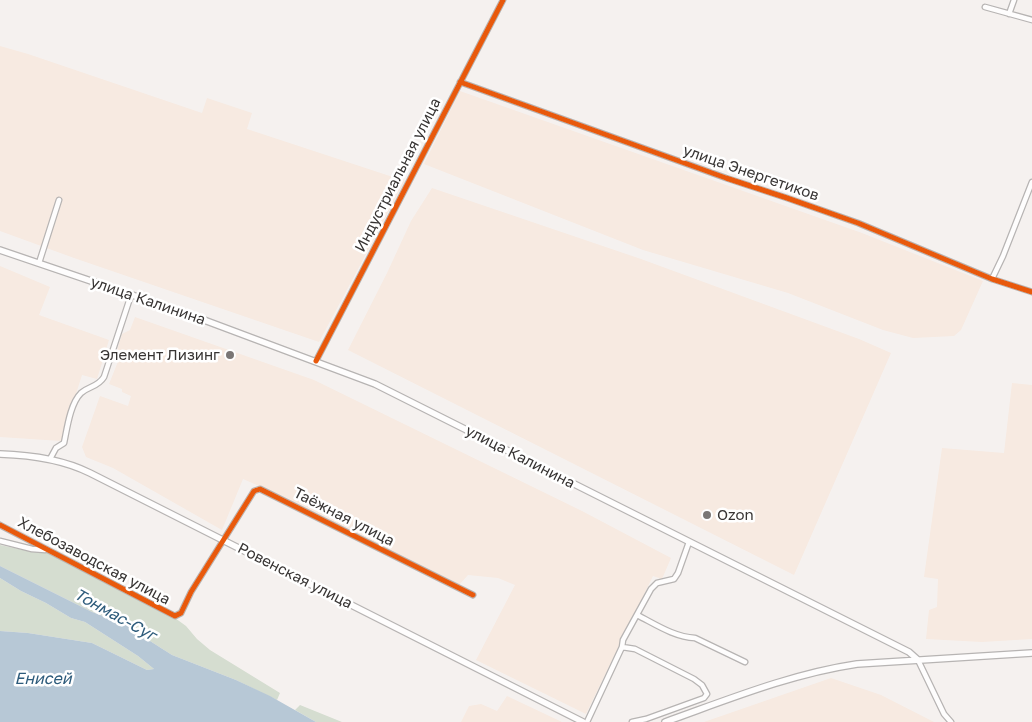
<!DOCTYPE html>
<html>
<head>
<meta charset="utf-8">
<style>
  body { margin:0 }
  canvas { display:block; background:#f5f1ef }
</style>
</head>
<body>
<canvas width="1032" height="722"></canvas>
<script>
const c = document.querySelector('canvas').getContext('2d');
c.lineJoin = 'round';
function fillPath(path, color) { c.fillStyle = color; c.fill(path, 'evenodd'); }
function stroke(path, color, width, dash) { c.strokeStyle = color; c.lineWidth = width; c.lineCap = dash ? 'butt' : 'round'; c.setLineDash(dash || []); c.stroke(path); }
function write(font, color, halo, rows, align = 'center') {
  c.font = font + ' "Golos Text",sans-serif'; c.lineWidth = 5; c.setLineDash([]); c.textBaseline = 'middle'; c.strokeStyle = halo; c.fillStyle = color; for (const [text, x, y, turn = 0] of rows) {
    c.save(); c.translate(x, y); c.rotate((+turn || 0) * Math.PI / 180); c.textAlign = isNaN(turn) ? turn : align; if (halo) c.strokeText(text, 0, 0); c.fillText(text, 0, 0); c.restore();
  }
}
fillPath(new Path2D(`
  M0,46L28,54L202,113L207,98L252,113L247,129L405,181L319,342L74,258L0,231Z
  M460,91L862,233L983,281L961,330L954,336L913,338L883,330L788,293L643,250L424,164Z
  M432,188L641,259L859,339L891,353L794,575L348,350L387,273L411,221Z
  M0,266L50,287L39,315L109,340L97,379L82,375L61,441L0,437Z
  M135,317L314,380L582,511L671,558L662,579L653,576L586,714L476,660L515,585L498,578L468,575L459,585L275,493L243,479L222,530L113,468L86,457L82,447L100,396L128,406L131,396L122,392V389L109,384L121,354L117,350L122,334L130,330Z
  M1012,383L1032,385V639L982,642L926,639L929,610L937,607L938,579L924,577L942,448L1004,453Z
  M831,678L881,695L934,722H704Z
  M507,696L562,722H461L469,706L481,704L497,711Z`), '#f7eae1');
fillPath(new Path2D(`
  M0,545L33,552H47L175,618L186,626L197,639L210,650L280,693L277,700L236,680L172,655L150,641L136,628L92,612L0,566Z
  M0,578L21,591L46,603L71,618L85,622L138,656L154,669L147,670L92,643L28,633L0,631Z
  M300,705L342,722H316L295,710Z`), '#d5ddd0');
fillPath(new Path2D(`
  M0,566L92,612L136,628L150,641L172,655L236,680L270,696L316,722H0V631L28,633L92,643L147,670L154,669L138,656L85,622L71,618L46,603L21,591L0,578Z`), '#b7c8d6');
const street = new Path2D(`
  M985,7L1032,20
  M1009,14L1014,0
  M460,82L726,178L787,198L858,223L992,279L1032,292
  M39,263L59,200
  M992,279L1003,256L1032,182
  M316,361L503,0
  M50,459L56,448L64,443C67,429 70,404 81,393C89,386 98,387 104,377L131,295
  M0,525L175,616L181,613L191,592L254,491L260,489L473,595
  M0,541L32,549L45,550
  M637,615C655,624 674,637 695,638L745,662
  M622,647L635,649L694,679L702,685L707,694L704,698L646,719L632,722
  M918,660L944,714L951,722
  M587,722L622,647L623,640L651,589L657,583L674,579L678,573L689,542`);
const secondary = new Path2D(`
  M0,250L188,314L375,384L909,652L918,660
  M0,454C31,455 62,459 90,473L583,722
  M665,722C727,700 790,674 857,664L1032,653`);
stroke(street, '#b7b4b3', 7);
stroke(secondary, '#b7b4b3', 8);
stroke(street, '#fefdfd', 4.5);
stroke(secondary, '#fefdfd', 5.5);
stroke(new Path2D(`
  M460,82L726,178L787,198L858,223L992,279L1032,292
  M316,361L503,0
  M0,525L175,616L181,613L191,592L254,491L260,489L473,595`), '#e8590c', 5);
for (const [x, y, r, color] of [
  [230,355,5,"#7a7675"],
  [707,515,5,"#7a7675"]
]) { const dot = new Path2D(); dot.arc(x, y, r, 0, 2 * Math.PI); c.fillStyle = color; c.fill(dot); stroke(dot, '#fff', 2); }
write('15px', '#373433', '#fff', [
  ["улица Энергетиков",751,173,19],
  ["Индустриальная улица",398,175,-63],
  ["улица Калинина",148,301,19],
  ["улица Калинина",520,457,27],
  ["Таёжная улица",344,517,27],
  ["Хлебозаводская улица",94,561,28],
  ["Ровенская улица",295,576,27]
]);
write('15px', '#373433', '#fff', [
  ["Элемент Лизинг",220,355],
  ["Ozon",717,515,"left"]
], 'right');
write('italic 16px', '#2d5b7b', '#fff', [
  ["Тонмас-Суг",115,615,29],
  ["Енисей",43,679]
]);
</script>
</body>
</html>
